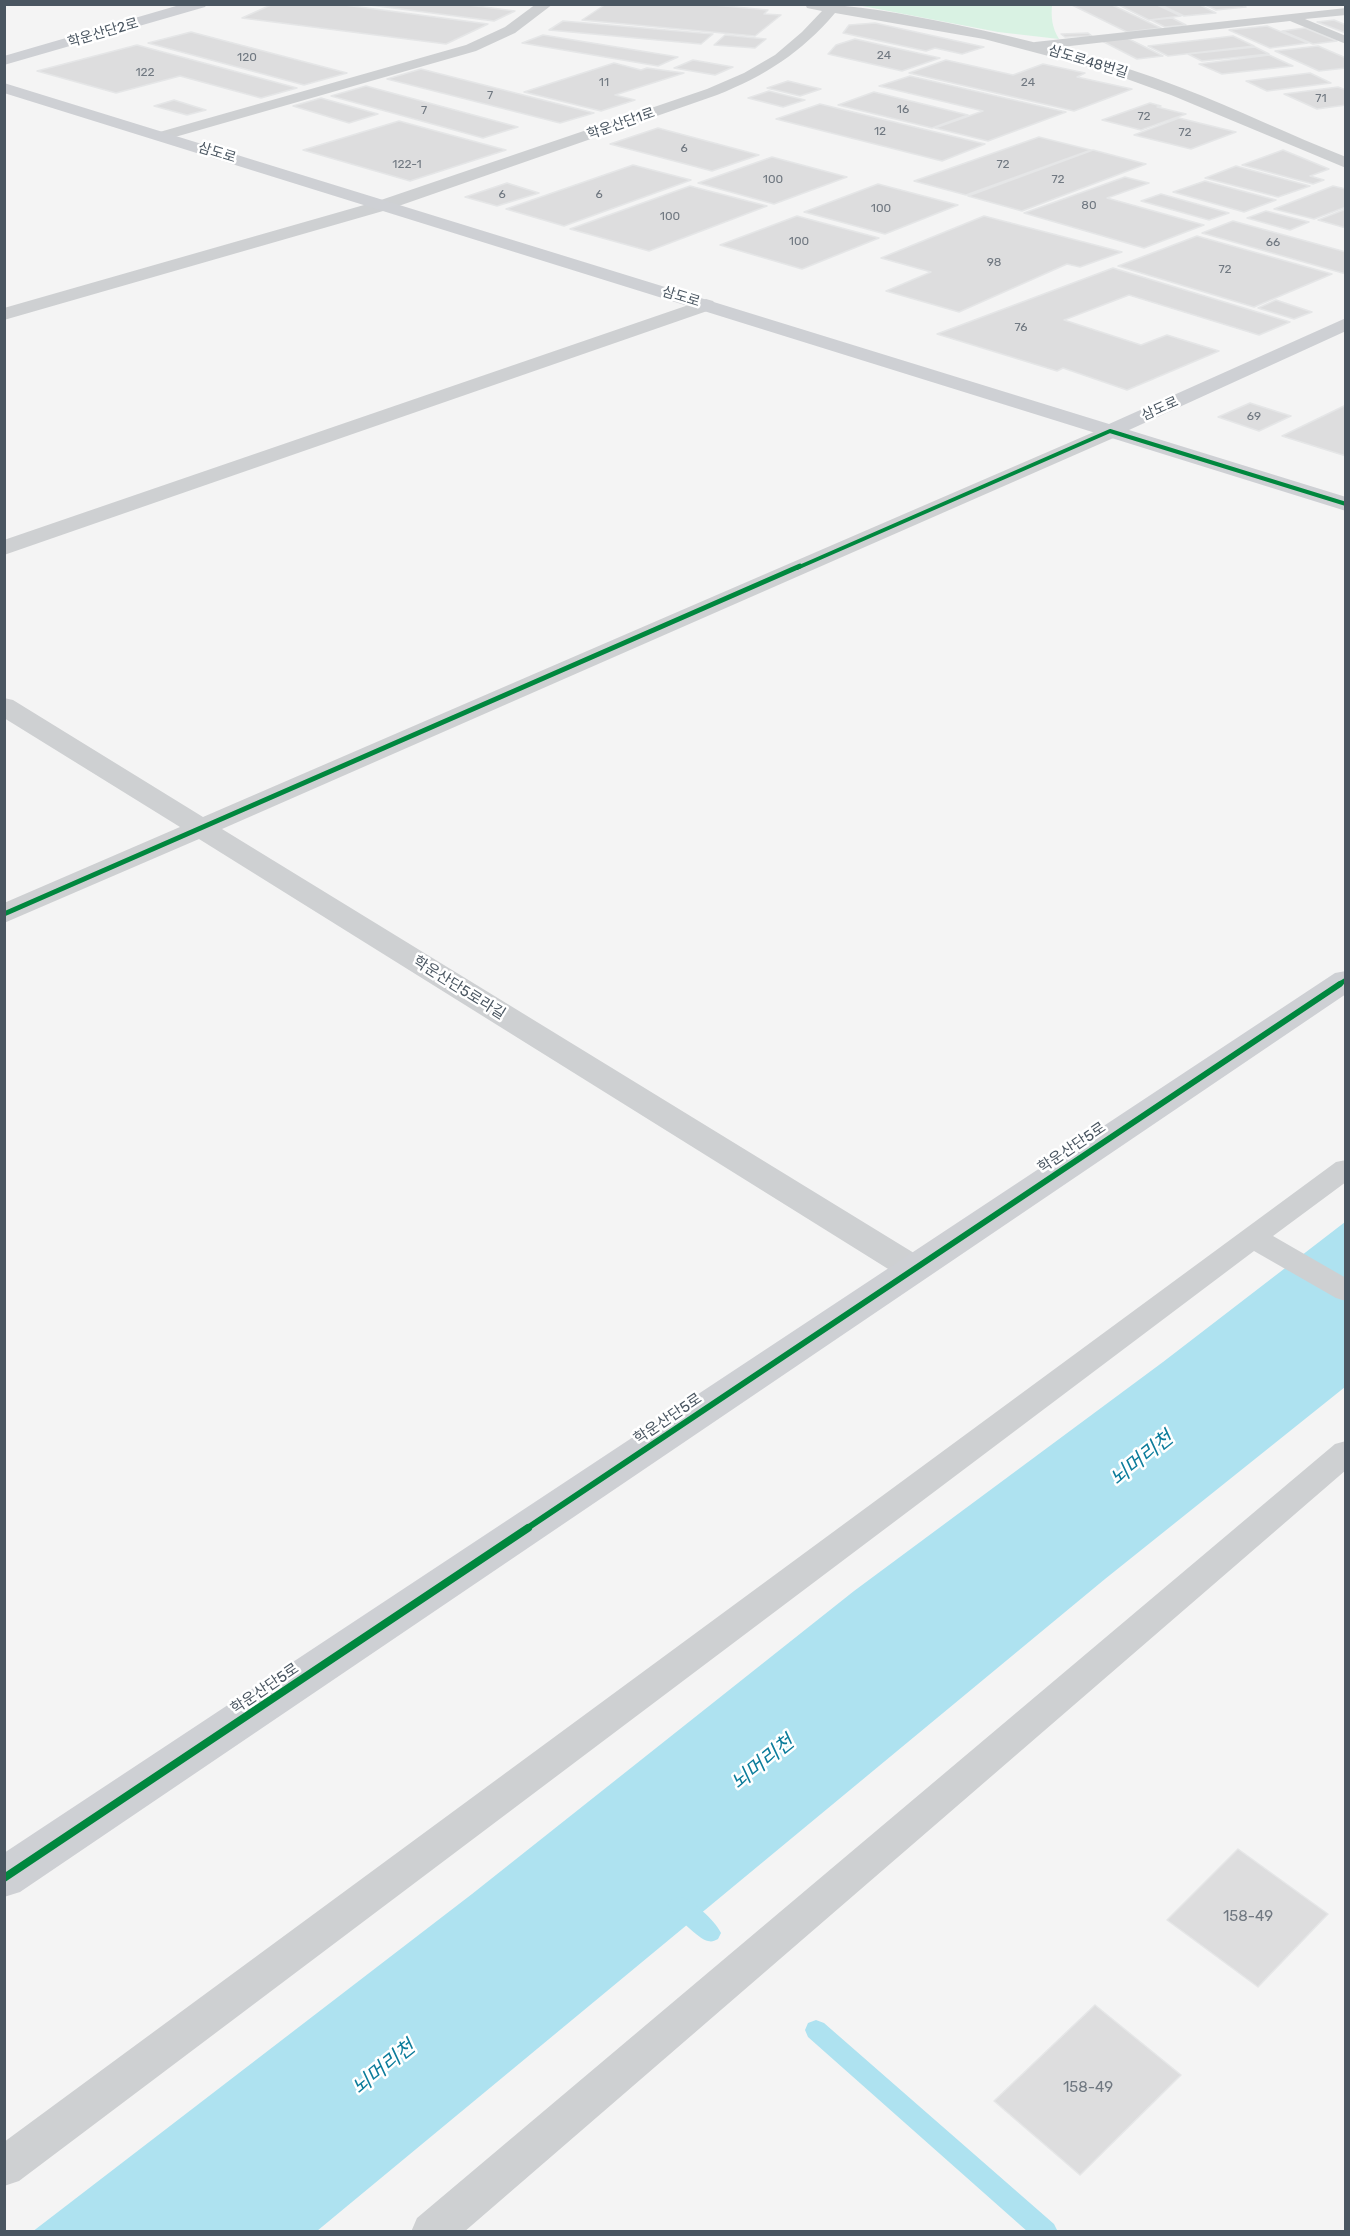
<!DOCTYPE html>
<html>
<head>
<meta charset="utf-8">
<style>
  body { margin:0 }
  #map { position:relative; width:1350px; height:2236px; overflow:hidden; background:#f4f4f4; font-family:Rubik,sans-serif }
  canvas { display:block }
  .frame { position:absolute; inset:0; border:6px solid #4a5661; pointer-events:none }
</style>
</head>
<body>
<div id="map">
<canvas width="1350" height="2236"></canvas>
<div class="frame"></div>
</div>
<script>
const c = document.querySelector('canvas').getContext('2d');
c.lineJoin = 'round';
function fillPath(path, color) { c.fillStyle = color; c.fill(path, 'evenodd'); }
function stroke(path, color, width, dash) { c.strokeStyle = color; c.lineWidth = width; c.lineCap = dash ? 'butt' : 'round'; c.setLineDash(dash || []); c.stroke(path); }
function write(font, color, halo, rows, align = 'center') {
  c.font = font + ' Rubik,"Noto Sans KR",sans-serif'; c.lineWidth = 5; c.setLineDash([]); c.textBaseline = 'middle'; c.strokeStyle = halo; c.fillStyle = color; for (const [text, x, y, turn = 0] of rows) {
    c.save(); c.translate(x, y); c.rotate((+turn || 0) * Math.PI / 180); c.textAlign = isNaN(turn) ? turn : align; if (halo) c.strokeText(text, 0, 0); c.fillText(text, 0, 0); c.restore();
  }
}
fillPath(new Path2D(`
  M857,5H1052C1051,17 1052,28 1059,39L998,32Z`), '#d9f2e3');
fillPath(new Path2D(`
  M1345,1222V1387L1105,1579L317,2231L32,2232L472,1894L854,1591L1163,1362Z`), '#aee2f0');
fillPath(new Path2D(`
  M679,1896C693,1901 714,1919 721,1933L718,1939C714,1941 712,1942 708,1941C699,1940 673,1913 668,1905L672,1899Z
  M816,2020L824,2023L1054,2224L1058,2232H1028L808,2037L805,2030L808,2023Z`), '#aee2f0');
const building = new Path2D(`
  M273,4H337L488,24L446,44L242,18Z
  M362,4H461L515,11L494,21Z
  M606,4H703L768,10L764,14L781,15L755,36L582,20Z
  M1070,4H1110L1161,28L1127,32Z
  M1117,4H1155L1181,16L1149,20Z
  M1159,4H1198L1216,13L1184,16Z
  M1203,4H1241L1246,7L1216,10Z
  M1172,18L1186,25L1165,27L1151,20Z
  M1334,20L1346,25V33L1317,22Z
  M563,21L713,34L701,44L549,30Z
  M875,23L984,47L962,54L935,48L926,51L843,33L849,25Z
  M1267,26L1308,43L1270,48L1229,30Z
  M1305,28L1337,41L1313,44L1282,31Z
  M191,32L347,73L304,85L148,43Z
  M1088,33L1092,36L1065,37L1061,34Z
  M543,35L678,57L658,66L522,43Z
  M725,35L766,39L755,48L714,45Z
  M1233,36L1254,46L1168,56L1148,46Z
  M1127,38L1163,56L1137,59L1102,41Z
  M855,39L940,58L902,71L828,54L836,45Z
  M137,45L297,88L261,98L180,76L116,93L37,71Z
  M1318,46L1346,58V68L1319,71L1275,51Z
  M1255,47L1269,54L1202,61L1188,54Z
  M1269,55L1293,66L1222,74L1199,64Z
  M693,60L733,67L715,75L674,68Z
  M946,60L1013,75L1043,64L1085,73L1077,77L1132,89L1074,111L909,73Z
  M614,63L641,70L647,68L684,73L615,95L635,100L601,111L524,92Z
  M421,69L594,113L560,123L387,79Z
  M1310,73L1331,83L1267,91L1246,81Z
  M910,76L1066,112L988,141L935,128L983,111L879,86Z
  M788,81L821,89L800,96L767,88Z
  M366,86L518,127L483,138L331,96Z
  M1338,87L1346,90V105L1317,109L1284,94Z
  M769,91L805,100L783,107L748,98Z
  M874,92L968,115L932,128L838,105Z
  M321,98L378,114L349,123L293,106Z
  M174,100L206,110L187,115L154,106Z
  M1150,103L1161,106L1157,107L1186,114L1141,130L1102,120Z
  M820,104L985,144L942,161L776,119Z
  M1179,118L1236,132L1191,149L1134,135Z
  M399,121L506,150L410,181L303,150Z
  M658,128L759,155L712,171L610,144Z
  M1039,137L1091,150L966,195L914,181Z
  M1093,150L1146,164L1022,211L968,196Z
  M1283,150L1329,169L1310,176L1324,180L1313,184L1242,165Z
  M772,157L847,177L774,204L698,183Z
  M633,165L691,180L564,226L506,209Z
  M1236,166L1310,186L1278,197L1205,178Z
  M1125,177L1149,183L1107,198L1204,225L1144,248L1024,213Z
  M1205,181L1276,200L1244,212L1173,192Z
  M507,183L539,193L497,206L465,197Z
  M878,184L958,205L885,234L804,212Z
  M690,186L767,206L649,251L570,229Z
  M1333,186L1346,189V207L1314,219L1274,209Z
  M1161,194L1229,213L1209,220L1141,201Z
  M1346,209V228L1318,220Z
  M1266,211L1309,222L1290,230L1247,218Z
  M797,216L879,238L802,269L720,245Z
  M984,216L1122,252L1080,267L1067,264L959,312L886,291L931,272L881,258Z
  M1233,221L1346,252V274L1202,233Z
  M1197,236L1332,274L1254,307L1118,266Z
  M1113,268L1290,322L1259,335L1129,295L1064,320L1141,345L1167,335L1219,351L1127,390L1063,368L1057,371L937,334Z
  M1276,300L1312,312L1294,319L1258,308Z
  M1250,403L1291,416L1259,431L1218,417Z
  M1346,405V456L1282,436Z
  M1238,1849L1328,1914L1258,1987L1167,1920Z
  M1095,2005L1181,2075L1080,2175L994,2101Z`);
fillPath(building, '#ddddde');
stroke(building, '#e5e6e7', 1.5);
fillPath(new Path2D(`
  M1346,8V15L1305,19L1346,36V44L1290,21L1035,50L1029,46L1035,42Z
  M1346,1160V1182L1273,1236L1346,1278V1301L1336,1298L1254,1251L19,2181L4,2186V2142L1336,1162Z
  M1346,1441V1470L464,2232H411L417,2218L1335,1444Z`), '#ced0d2');
fillPath(new Path2D(`
  M536,4H553L515,33L476,51L168,139L162,141L154,136L156,133L466,45L505,27Z
  M805,4C855,4 904,14 953,24C1031,40 1108,59 1182,88C1237,109 1290,135 1346,157V168L1171,95L1105,71L984,39L835,13C802,52 765,76 717,95L390,209L4,320V308L378,201L707,89L744,73L775,55L802,32L822,11L807,8Z
  M706,299L713,301L716,305L713,309L4,555V540Z
  M1110,425L1118,426L1121,431L1118,436L222,829L927,1261L932,1269L927,1277L914,1281L901,1277L199,839L4,923V903L180,827L4,718V698L13,700L203,817Z`), '#ced0d2');
fillPath(new Path2D(`
  M183,4H207L205,7L4,65V56Z
  M4,83L1109,424L1346,318V331L1129,430L1346,497V511L4,93Z
  M1346,971V994L20,1892L4,1897V1853L1335,973Z`), '#ced0d4');
stroke(new Path2D(`
  M797,568L1110,431L1346,504`), '#00873e', 4);
stroke(new Path2D(`
  M4,914L800,566
  M1338,985L1346,980`), '#00873e', 5);
stroke(new Path2D(`
  M526,1529L1340,984`), '#00873e', 6);
stroke(new Path2D(`
  M4,1878L528,1528`), '#00873e', 8);
write('12px', '#707881', null, [
  ["24",884,56],
  ["120",247,58],
  ["122",145,73],
  ["11",604,83],
  ["24",1028,83],
  ["7",490,96],
  ["71",1321,99],
  ["16",903,110],
  ["7",424,111],
  ["72",1144,117],
  ["12",880,132],
  ["72",1185,133],
  ["6",684,149],
  ["122-1",407,165],
  ["72",1003,165],
  ["100",773,180],
  ["72",1058,180],
  ["6",502,195],
  ["6",599,195],
  ["80",1089,206],
  ["100",881,209],
  ["100",670,217],
  ["100",799,242],
  ["66",1273,243],
  ["98",994,263],
  ["72",1225,270],
  ["76",1021,328],
  ["69",1254,417]
]);
write('14px', '#4a5661', '#fff', [
  ["학운산단2로",103,33,-16],
  ["삼도로48번길",1088,62,17],
  ["학운산단1로",621,124,-19],
  ["삼도로",217,153,17],
  ["삼도로",681,297,17],
  ["삼도로",1160,409,-24]
]);
write('15px', '#4a5661', '#fff', [
  ["학운산단5로라길",459,988,32],
  ["학운산단5로",1072,1148,-34],
  ["학운산단5로",668,1419,-34],
  ["학운산단5로",265,1689,-34]
]);
write('15px', '#707881', null, [
  ["158-49",1248,1917],
  ["158-49",1088,2088]
]);
write('italic 20px', '#0c7c9b', '#fff', [
  ["뇌머리천",1142,1459,-39],
  ["뇌머리천",763,1763,-39],
  ["뇌머리천",384,2068,-39]
]);
</script>
</body>
</html>
